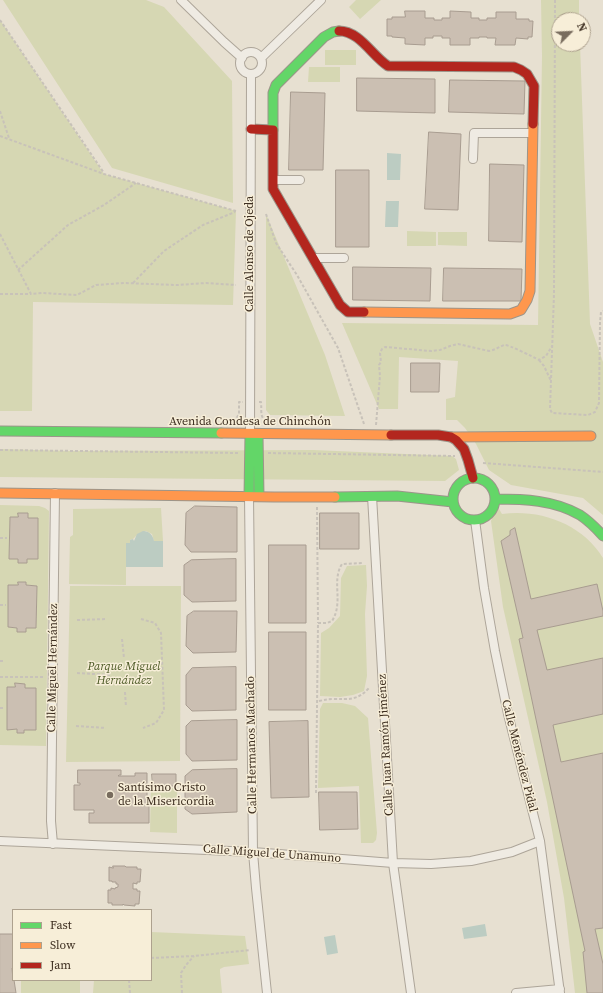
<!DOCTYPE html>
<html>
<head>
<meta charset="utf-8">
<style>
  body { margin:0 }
  #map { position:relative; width:603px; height:993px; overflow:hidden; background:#e7e0d1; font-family:"Source Serif 4",serif }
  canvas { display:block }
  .legend { position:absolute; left:12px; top:909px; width:140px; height:72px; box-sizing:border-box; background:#f7eed8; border:1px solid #ada18e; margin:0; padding:5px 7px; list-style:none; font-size:12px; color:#3d2e20 }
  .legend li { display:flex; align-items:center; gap:8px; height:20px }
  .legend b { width:20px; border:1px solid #ada18e }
  .north { position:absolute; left:551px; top:12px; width:40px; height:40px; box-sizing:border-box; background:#f7eed8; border:1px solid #ada18e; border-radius:50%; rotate:66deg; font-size:11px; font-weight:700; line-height:16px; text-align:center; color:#3d2e20 }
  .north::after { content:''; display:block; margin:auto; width:14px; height:18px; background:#786c5e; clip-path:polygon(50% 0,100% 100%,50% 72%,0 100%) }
</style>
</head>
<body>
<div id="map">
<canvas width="603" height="993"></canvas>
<ul class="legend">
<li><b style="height:5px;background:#63d668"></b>Fast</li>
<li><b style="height:5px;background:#ff974d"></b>Slow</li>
<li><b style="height:5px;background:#b3261e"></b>Jam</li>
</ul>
<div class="north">N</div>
</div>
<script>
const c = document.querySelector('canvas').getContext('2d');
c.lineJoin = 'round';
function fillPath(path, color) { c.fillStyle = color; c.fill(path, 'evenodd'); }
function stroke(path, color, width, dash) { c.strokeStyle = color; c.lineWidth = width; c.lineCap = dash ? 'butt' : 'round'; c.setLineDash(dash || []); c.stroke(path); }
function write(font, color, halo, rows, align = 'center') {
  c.font = font + ' "Source Serif 4",serif'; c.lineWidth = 3; c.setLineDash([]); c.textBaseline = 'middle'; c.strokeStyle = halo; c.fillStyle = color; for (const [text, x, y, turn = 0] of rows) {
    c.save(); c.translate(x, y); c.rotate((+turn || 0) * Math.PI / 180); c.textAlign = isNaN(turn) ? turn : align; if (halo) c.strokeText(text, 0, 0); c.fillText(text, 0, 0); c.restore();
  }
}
fillPath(new Path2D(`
  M3,0H146L164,7L232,81L233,203L112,168Z
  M356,0H381L360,19L349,7Z
  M541,0H579V20H559V44H580L590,324L603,362V515L583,498L511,485L489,470L476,444L465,428L457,420H446V399L455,397L458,361L399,357L398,409H379L342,323L538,325L542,56Z
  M0,20L104,174L236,211L233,305L33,302L32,411H0Z
  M325,50H356V65H325Z
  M309,67H340V82H308Z
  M266,214L325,355L345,416L270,415L266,410Z
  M407,231L436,232V246H407Z
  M438,232H467V246L438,245Z
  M0,449L70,451L313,450L452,456L456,459L459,470L445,481L0,477Z
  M0,505L39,506L45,508L49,511L46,746L0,745ZM18,513H28V518H38V559H27L26,563H19L18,559H9L10,517H18ZM18,582H26V585L37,586L36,628H26V632L17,628L8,627V585H18ZM15,684H25V688H36L35,730H24V733H17V729H7V687H15Z
  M161,508L163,541H154L152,534L146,531L136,536L133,539L130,540V543L126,544V585L69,584L70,537L73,535V509Z
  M499,509L502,514C541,509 582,524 603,558V993H575L564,898L547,802L503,607L491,521L493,515Z
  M366,565L367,586L365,614L367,676L364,691L353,695L340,697L320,696L321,633L329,628L340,616L341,578L347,566Z
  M70,586H181L180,761L66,762Z
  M323,703H342L355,706L368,718L377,833L376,840L373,843H361L359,786L318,788L320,709Z
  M151,787L177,788V833L150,832Z
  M151,932L245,936L249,964L224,967L220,969V972L222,993H93L94,980H151Z
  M21,980H80V993H21Z`), '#d6d7b3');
fillPath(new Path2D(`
  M387,153L401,154L400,180H387Z
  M386,201H399L398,227H385Z
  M143,531C149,531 153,535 154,541H163V567H126V543H130V540L133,539L134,541L137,534Z
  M485,924L487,936L464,939L462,928Z
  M335,935L338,953L327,955L324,937Z`), '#bcccc2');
const building = new Path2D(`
  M405,11H425V18H434V20H442V18H450V11L471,12V18H479V20H487V18H496V12H516V19H529V21H533L532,37H528V39L516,38L515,45H495L496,38H487V37H479V38H470V45H450V38H442V36H433V38H425V45L405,44V38L392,37V36H387V19H392V17H405Z
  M357,78L435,79V113L357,111Z
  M450,80L525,81L524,114L449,112Z
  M291,92L325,93L323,170H289Z
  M429,132L461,134L458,210L425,209Z
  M490,164L524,165L522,242L489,241Z
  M336,170H369V247H336Z
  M353,267L431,268L430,301L353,300Z
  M444,268L522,269L521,301H443Z
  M411,363H440L439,392H411Z
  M195,506L237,507V552H191L185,545L186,513Z
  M18,513H28V518H38V559H27V563H18V559H9L10,517H18Z
  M320,513H359V549H320Z
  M515,528L531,599L597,584L603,611V616L537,630L547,670L603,658V714L553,725L561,762L603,753V928L595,929L603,964V993H587L583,952L585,951L519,639L523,638L501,541L510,535V531Z
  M269,545H306V623H269Z
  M236,559V601L192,602L184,595V565L191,560Z
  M18,582H26V585L37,586L36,628H26V632H17V628L8,627V585H18Z
  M194,611H237L236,652L193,653L186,646L187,616Z
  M269,632H306V710H269Z
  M236,667V710L192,711L186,705V675L192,668Z
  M15,683L25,684V688H36V730H24V733H17V729L7,730V687H15Z
  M237,720V760L192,761L186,754V726L191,721Z
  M308,721L309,797L271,798L269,722Z
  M237,769V812L192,814L185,809V776L192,770Z
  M78,770H121V775H119L118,776H135V773H147V804H149V823H89V813H94V810H74V785H80V783H78Z
  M152,774H176V786H153Z
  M319,792H357L358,829L320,830Z
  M113,866H125L126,867H137V869H141L140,882H137V884L133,883V889H137V891H140L139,904H135V906L124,905L123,904V905H112V903H108V890H111V888L115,889V888L118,887V884H116V882H112V881H109V867L113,868Z
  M0,934H13V968H12L13,980H14L16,993H0Z`);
fillPath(building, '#cbbfb2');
stroke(building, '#a89c90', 1);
const street = new Path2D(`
  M181,0L224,42L242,58
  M240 63a11 11 0 1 1 22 0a11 11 0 1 1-22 0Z
  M261,58L321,0
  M473,159L474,133H533
  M273,180H300
  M313,258H344
  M250,434L251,75
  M249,496L253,852L256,888L267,993
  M372,496L393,863L411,993
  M475,520L484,588L495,651L508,714L540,841L560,993
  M0,841L253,852L393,863L431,864L471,861L512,852L540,841
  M53,844L51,821C52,711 54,602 55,493
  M516,993L560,989`);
const fast = new Path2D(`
  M273,130V93L276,85L324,37L333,32L339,31
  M0,431L221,433
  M258,434L259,496
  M453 499a21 21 0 1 1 42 0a21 21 0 1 1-42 0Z
  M249,496L250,434
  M335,497L397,496L453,502
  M495,499C524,499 554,500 580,515C589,521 596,528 603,536`);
const slow = new Path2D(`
  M364,312L510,314L521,310L527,300L530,291L533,124
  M221,433L391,435
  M451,437L591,436
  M0,493L274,497H335`);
const jam = new Path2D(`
  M339,31C360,31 372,56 388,66L514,67L521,70L527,74L534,86L533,124
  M251,129L273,130V189L340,305L348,312H364
  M391,435H438L451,437L456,440L464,449L468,460L473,478`);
stroke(street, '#ada599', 10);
stroke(fast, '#9c958a', 11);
stroke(slow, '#9c958a', 11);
stroke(jam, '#9c958a', 11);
stroke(new Path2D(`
  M555,0L554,294L550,409L552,413L588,415L595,412L599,403L600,322L601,312L603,311
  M0,20L104,173
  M0,111L9,138
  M0,136L104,174L236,211
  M266,214L276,243L297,275L338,348L364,424
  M0,234L31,294L42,293L77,295L96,285L124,283L177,285L206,283L236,285
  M18,270L68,225L104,205L136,183
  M133,283L164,251L203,225L235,212
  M0,294H31
  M539,360L544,366L551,381
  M259,402H261C262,412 259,417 268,423
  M234,422L239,414V402H243
  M376,425L380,376L379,365L381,362L380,353L382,349L385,347L431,351L440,350L450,346L458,344L489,351C495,350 499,347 504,345C508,344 533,357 539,360L546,356L552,346
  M0,450L239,453
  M268,453L455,456
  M483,463L603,472
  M317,507L318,623
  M0,538H7
  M0,605H6
  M141,619L155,623L161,633L164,710L156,723L143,728
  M77,620L106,619
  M122,639L124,658
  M0,661H5
  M77,673L111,675
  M0,677H45
  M125,692L126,707
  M319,701C324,700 328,699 333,699C349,699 357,701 369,688
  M0,708H5
  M76,726L106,728
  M316,793L318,623H327L332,621C344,602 331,581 342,564L363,563
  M151,958L194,956L250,950
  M129,980L130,993
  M182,993L181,973L186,965L194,956`), '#c8c2b9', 2, [3, 2]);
stroke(street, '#efebe3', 8);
stroke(fast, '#63d668', 9);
stroke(slow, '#ff974d', 9);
stroke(jam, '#b3261e', 9);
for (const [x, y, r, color] of [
  [110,795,4,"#786c5e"]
]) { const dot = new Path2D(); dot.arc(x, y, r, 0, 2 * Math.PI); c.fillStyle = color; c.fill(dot); stroke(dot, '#f7eed8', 1.5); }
write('12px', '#3d2e20', '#f7eed8', [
  ["Calle Alonso de Ojeda",250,254,-90],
  ["Avenida Condesa de Chinchón",250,422],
  ["Calle Miguel Hernández",53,668,-89],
  ["Calle Hermanos Machado",252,745,-91],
  ["Calle Juan Ramón Jiménez",386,745,-93],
  ["Calle Menéndez Pidal",519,756,76],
  ["Calle Miguel de Unamuno",272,854,4]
]);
write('italic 12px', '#4d5a26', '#f7eed8', [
  ["Parque Miguel",124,667],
  ["Hernández",124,681]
]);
write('12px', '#3d2e20', '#f7eed8', [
  ["Santísimo Cristo",118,788],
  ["de la Misericordia",118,802]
], 'left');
</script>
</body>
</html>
